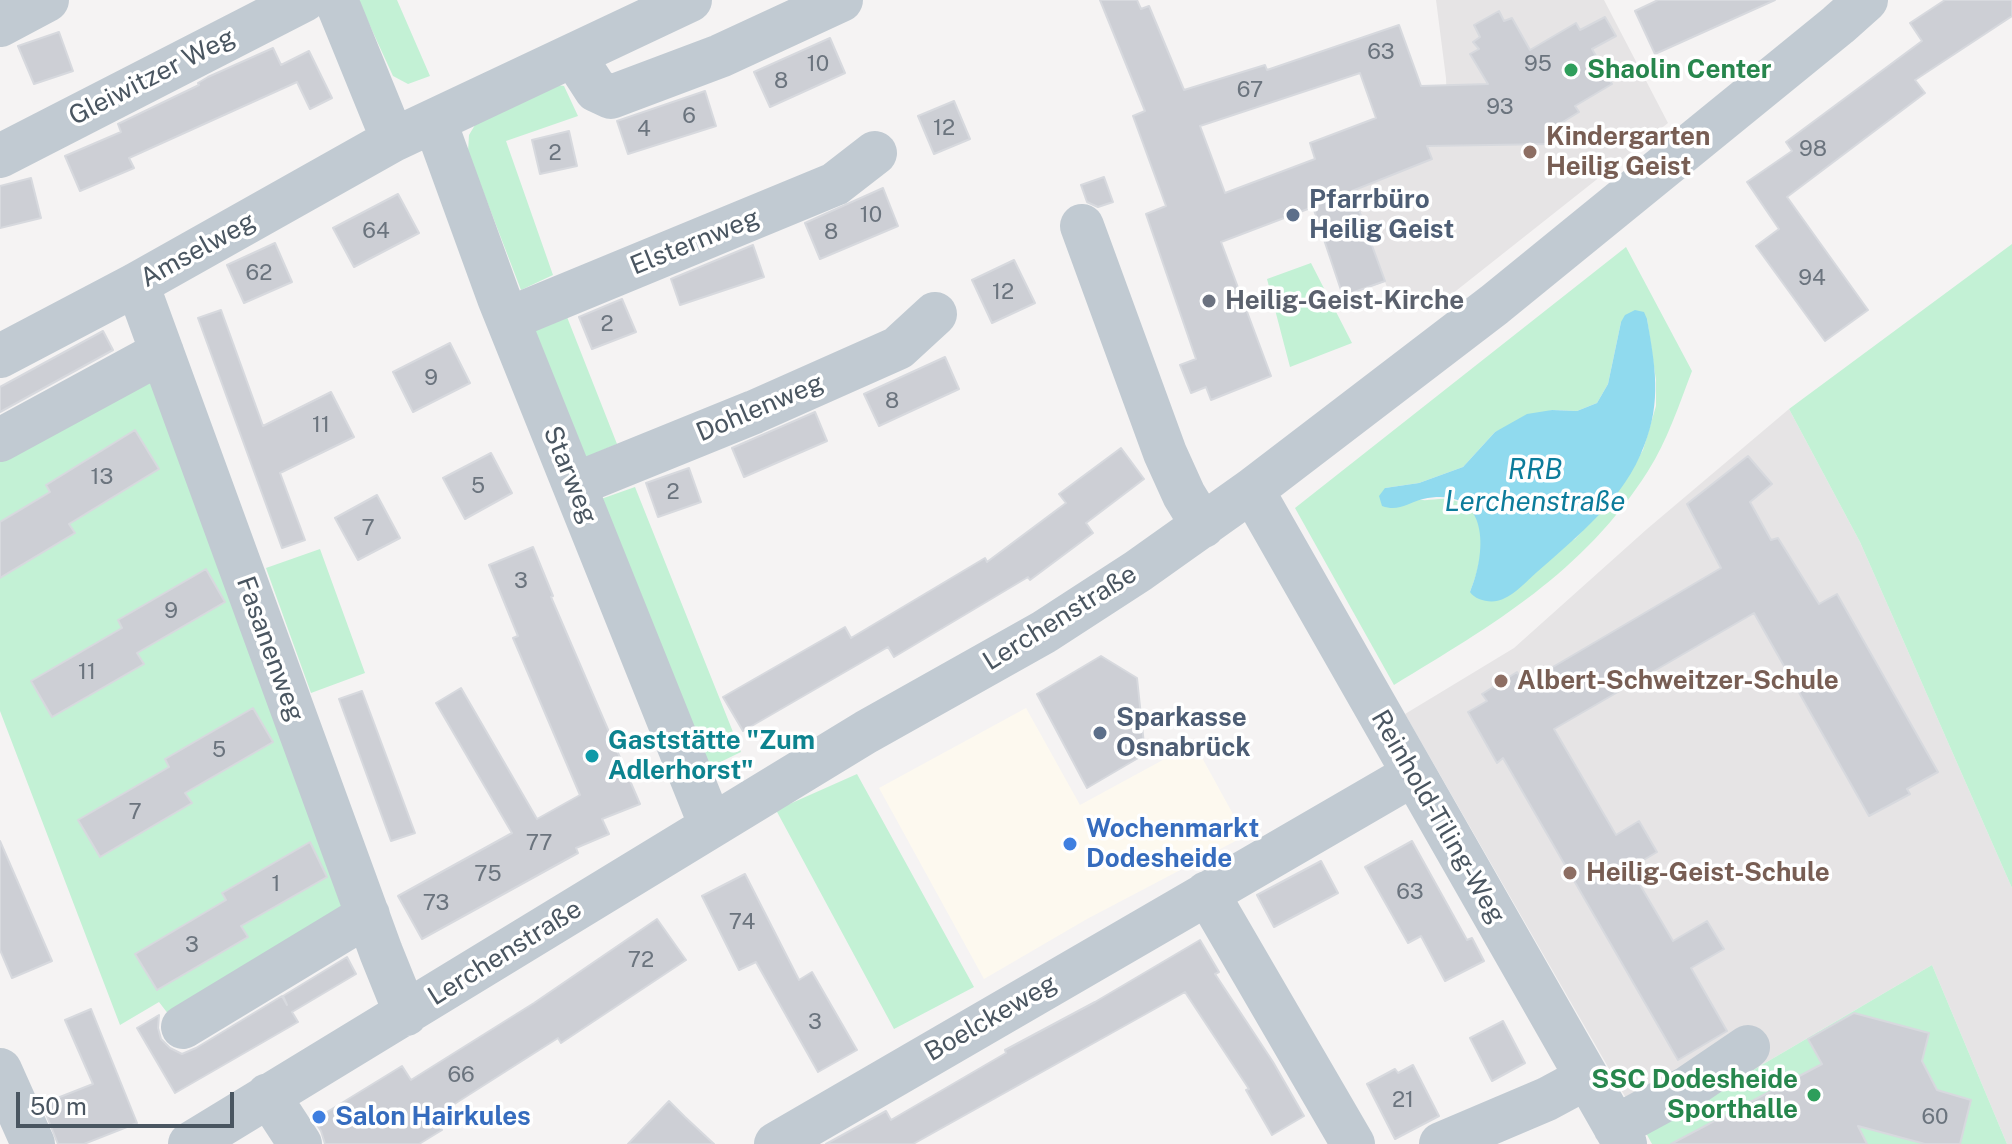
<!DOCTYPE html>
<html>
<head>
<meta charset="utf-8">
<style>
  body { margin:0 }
  #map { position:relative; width:2012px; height:1144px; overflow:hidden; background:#f5f3f3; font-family:"Public Sans",sans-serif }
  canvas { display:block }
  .scale { position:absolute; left:16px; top:1092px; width:218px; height:36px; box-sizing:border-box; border:4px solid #4a5661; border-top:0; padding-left:10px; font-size:24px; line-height:28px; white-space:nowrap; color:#4a5661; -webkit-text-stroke:6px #fff; paint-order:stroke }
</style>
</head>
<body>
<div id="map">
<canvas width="2012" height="1144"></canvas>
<div class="scale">50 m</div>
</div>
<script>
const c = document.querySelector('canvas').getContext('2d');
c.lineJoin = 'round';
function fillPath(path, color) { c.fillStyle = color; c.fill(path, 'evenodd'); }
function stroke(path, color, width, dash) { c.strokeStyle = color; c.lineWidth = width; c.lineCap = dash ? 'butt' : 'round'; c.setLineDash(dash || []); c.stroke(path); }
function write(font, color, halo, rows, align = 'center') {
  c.font = font + ' "Public Sans",sans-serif'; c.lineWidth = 7; c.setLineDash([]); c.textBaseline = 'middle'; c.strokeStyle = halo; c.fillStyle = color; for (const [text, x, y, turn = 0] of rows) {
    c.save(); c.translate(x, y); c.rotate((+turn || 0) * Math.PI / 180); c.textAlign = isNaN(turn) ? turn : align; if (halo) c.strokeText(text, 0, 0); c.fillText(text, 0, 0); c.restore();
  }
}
fillPath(new Path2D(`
  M1026,708L1080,805L1194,743L1245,836L1087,919L984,979L879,788Z`), '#fdf9ef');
fillPath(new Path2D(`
  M1436,0H1604L1668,123L1428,313L1417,297L1396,310L1385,282L1343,296L1313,207L1431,159L1426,145L1448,139L1446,78Z
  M1789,409L1860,542L2012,888V1144H2007L1932,965L1646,1133L1405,714L1514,648L1647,529Z`), '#e6e4e5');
fillPath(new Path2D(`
  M360,0H397L430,76L408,84L393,76L360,4Z
  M551,84L564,86L578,116L506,141L553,275L521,290L468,152L469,135L475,125Z
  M2012,244V888L1860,542L1789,409Z
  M1626,247L1692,371C1679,405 1667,441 1648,471C1583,573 1494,624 1394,685L1295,508ZM1647,319L1656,380V406L1643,450L1630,472L1615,495L1575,539L1470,592C1482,563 1494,511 1453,500C1442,497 1432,501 1421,500C1410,498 1397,492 1385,488L1419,483L1463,467L1495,432L1552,410L1577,411L1597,403L1608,384L1621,322Z
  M1311,263L1352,343L1290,367L1267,279Z
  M567,317L617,444L584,458L531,331Z
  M151,380L352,905L169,1015L159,1002L120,1025L0,711V462Z
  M635,487L741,752L708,768L601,499Z
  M320,549L365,673L311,693L266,568Z
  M857,774L974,987L894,1029L776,810Z
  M1932,965L2007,1144H1652L1646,1133Z`), '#c3f1d5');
fillPath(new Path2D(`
  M1635,310L1644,312L1647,319C1655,365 1662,401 1644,446C1625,498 1577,537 1537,572C1527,581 1515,594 1503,599C1493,604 1476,601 1470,592C1488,549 1489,485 1423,499C1407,503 1399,512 1382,506L1379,496L1385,488L1419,483L1463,467L1495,432L1527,414L1552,410L1577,411L1597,403L1608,384L1621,322L1625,315Z`), '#90daee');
const building = new Path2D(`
  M1100,0H1137L1141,9L1149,6L1184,90L1265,65L1267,70L1399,25L1421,86L1488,84L1470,54L1479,49L1473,42L1480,37L1474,25L1499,11L1504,21L1512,18L1530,50L1576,23L1580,30L1605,17L1616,36L1592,49L1612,84L1575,106L1579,112L1553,128L1552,144L1427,146L1432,159L1352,191L1385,281L1343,296L1313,207L1221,242L1271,376L1211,400L1206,387L1191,393L1180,365L1196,359L1146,214L1166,206L1133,116L1145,111ZM1360,73L1376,118L1310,143L1315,159L1225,193L1200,126Z
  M1658,0H1775L1655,54L1635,11Z
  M1945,0H2012V16L1915,80L1925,93L1787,197L1868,310L1825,341L1756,246L1779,229L1747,182L1792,151L1786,142L1922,41L1910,23Z
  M59,32L73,71L34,84L18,46Z
  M830,38L845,73L770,107L754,72Z
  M273,48L281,65L309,51L332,98L310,109L297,82L129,158L134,168L80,191L65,156L121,132L118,124L199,85L198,83L208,77Z
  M705,91L716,126L628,154L617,121Z
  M954,101L970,139L934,154L918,116Z
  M569,131L577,166L540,174L532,140Z
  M1104,177L1113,202L1098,207L1087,202L1081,185Z
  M31,178L41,218L0,228V186Z
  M883,188L898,226L820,259L805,223Z
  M398,194L419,233L354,267L333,228Z
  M275,243L292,282L244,303L227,265Z
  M753,245L764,277L680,305L671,279Z
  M1014,260L1035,303L992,323L972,280Z
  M622,299L636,332L592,349L579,317Z
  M221,310L263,426L331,392L354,437L280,473L305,540L282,548L198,318Z
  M103,331L113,350L0,412V387Z
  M450,343L470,383L413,412L393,372Z
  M945,357L959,389L879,426L864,394Z
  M815,412L827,441L744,477L732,448Z
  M135,430L159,469L69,524L75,533L0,578V522L50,492L46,485Z
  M1121,448L1144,479L1086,523L1093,533L1030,580L1028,577L894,657L888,647L743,731L723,697L845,627L851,638L985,558L987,562L1066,503L1059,494Z
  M491,453L512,493L465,519L443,478Z
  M1748,456L1772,484L1750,502L1771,540L1778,538L1819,604L1837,594L1938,772L1907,789L1910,794L1869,816L1754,613L1554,729L1616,835L1639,821L1657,852L1630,868L1673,941L1707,921L1724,949L1691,968L1727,1031L1678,1060L1503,758L1497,763L1468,712L1487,701L1482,694L1517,672L1524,684L1721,568L1687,504Z
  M689,468L701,502L658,517L646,483Z
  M377,495L400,538L358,560L335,518Z
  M533,547L553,596L551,597L640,804L602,819L609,834L576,848L578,853L422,939L398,896L512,833L436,703L461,688L537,819L580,795L513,638L518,636L489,565Z
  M206,569L225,602L137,653L144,664L52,717L31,681L122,628L118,620Z
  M1101,656L1137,678L1145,754L1087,788L1037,694Z
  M362,691L415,833L391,841L339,699Z
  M253,708L273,742L185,793L192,803L100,857L78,820L169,767L165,759Z
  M0,841L52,961L12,978L0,950Z
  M1412,841L1467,940L1472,938L1484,961L1445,981L1421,936L1408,943L1365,867Z
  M310,842L327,877L241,926L248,937L157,990L135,954L226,900L222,893Z
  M1321,861L1338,893L1274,927L1257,895Z
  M745,874L799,980L812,972L857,1050L818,1072L756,962L739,970L702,896Z
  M657,919L686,960L561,1043L558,1038L434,1117L442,1130L419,1144H325L321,1131L314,1120L402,1066L411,1080L534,1003Z
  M1200,940L1219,972L1215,974L1273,1062L1304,1116L1272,1135L1246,1090L1249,1089L1185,992L913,1144H826L886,1111L891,1120L1006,1053L1005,1050L1095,1002Z
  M347,957L356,974L292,1012L298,1022L175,1093L137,1028L159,1015L158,1028L161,1039L170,1048L182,1054L196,1048L282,996L287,1005L283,996Z
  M91,1009L137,1123L84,1144H58L42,1104L93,1084L65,1020Z
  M1854,1013L1929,1033L1922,1061L1937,1090L1971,1100L1960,1144H1925L1858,1126L1867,1144H1671L1822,1064L1808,1039Z
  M1503,1021L1525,1063L1492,1081L1470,1038Z
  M1413,1065L1439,1116L1395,1139L1367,1084L1395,1069L1398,1073Z
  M669,1101L685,1117L714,1144H628Z`);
fillPath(building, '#cdcfd5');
stroke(building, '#d7d9de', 2);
stroke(new Path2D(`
  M336,0L393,140
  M0,25L47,0
  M574,56L596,90L611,97L720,56L841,0
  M435,122L499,298L711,826
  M0,156L304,0
  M1082,226L1165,453L1184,495L1203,526
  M137,284L381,952L406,1014
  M508,319L835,184L875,153
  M0,356L137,284L393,140L690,0
  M0,440L162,352
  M574,485L754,412L898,348L935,314
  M1252,490L1625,1144
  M1207,893L1353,1144
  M183,1027L368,915
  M0,1070L33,1144
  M268,1095L300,1144
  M1615,1127L1689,1087L1748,1047
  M190,1144L866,732L1044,632L1138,571L1252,490L1494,305L1838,25L1866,0
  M776,1144L1412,775
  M1441,1144L1547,1099L1586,1078`), '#c1cad2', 44);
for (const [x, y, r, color] of [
  [1571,70,8,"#2e9e5b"],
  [1530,152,8,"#8d6e63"],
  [1293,215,8,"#5c6f8a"],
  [1209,301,8,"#6b7280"],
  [1501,681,8,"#8d6e63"],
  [1100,733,8,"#5c6f8a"],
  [592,756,8,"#0f9aa8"],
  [1070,844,8,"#3f7fe0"],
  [1570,873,8,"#8d6e63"],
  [1814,1095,8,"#2e9e5b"],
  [319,1117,8,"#3f7fe0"]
]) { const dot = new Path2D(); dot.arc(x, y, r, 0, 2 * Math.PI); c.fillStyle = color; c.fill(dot); stroke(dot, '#fff', 3); }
write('22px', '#6b747e', null, [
  ["63",1381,52],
  ["10",818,64],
  ["95",1538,64],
  ["8",781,81],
  ["67",1250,90],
  ["93",1500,107],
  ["6",689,116],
  ["12",944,128],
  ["4",644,129],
  ["98",1813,149],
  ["2",555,153],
  ["10",871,215],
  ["64",376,231],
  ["8",831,232],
  ["62",259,273],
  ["94",1812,278],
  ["12",1003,292],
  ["2",607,324],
  ["9",431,378],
  ["8",892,401],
  ["11",321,425],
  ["13",102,477],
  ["5",478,486],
  ["2",673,492],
  ["7",368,528],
  ["3",521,581],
  ["9",171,611],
  ["11",87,672],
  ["5",219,750],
  ["7",135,812],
  ["77",539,843],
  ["75",488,874],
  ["1",276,884],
  ["63",1410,892],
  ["73",436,903],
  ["74",742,922],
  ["3",192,945],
  ["72",641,960],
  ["3",815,1022],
  ["66",461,1075],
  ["21",1403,1100],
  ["60",1935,1117]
]);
write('bold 26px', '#27864d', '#fff', [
  ["Shaolin Center",1587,70],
  ["SSC Dodesheide",1798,1080,"right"],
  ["Sporthalle",1798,1110,"right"]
], 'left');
write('26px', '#4a5661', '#fff', [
  ["Gleiwitzer Weg",152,77,-27],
  ["Elsternweg",695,242,-22],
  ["Amselweg",198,250,-29],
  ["Dohlenweg",760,408,-23],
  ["Starweg",570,475,68],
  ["Lerchenstraße",1060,618,-32],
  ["Fasanenweg",270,649,70],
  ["Reinhold-Tiling-Weg",1438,817,60],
  ["Lerchenstraße",505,953,-32],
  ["Boelckeweg",991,1018,-30]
]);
write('bold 26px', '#785e54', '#fff', [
  ["Kindergarten",1546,137],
  ["Heilig Geist",1546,167],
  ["Albert-Schweitzer-Schule",1517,681],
  ["Heilig-Geist-Schule",1586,873]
], 'left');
write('bold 26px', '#4e5e75', '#fff', [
  ["Pfarrbüro",1309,200],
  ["Heilig Geist",1309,230],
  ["Sparkasse",1116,718],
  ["Osnabrück",1116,748]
], 'left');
write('bold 26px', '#5b616d', '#fff', [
  ["Heilig-Geist-Kirche",1225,301]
], 'left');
write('bold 26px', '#0d838f', '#fff', [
  ["Gaststätte \"Zum",608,741],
  ["Adlerhorst\"",608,771]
], 'left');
write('bold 26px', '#366cbe', '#fff', [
  ["Wochenmarkt",1086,829],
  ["Dodesheide",1086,859],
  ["Salon Hairkules",335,1117]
], 'left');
write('italic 28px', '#0c7c9b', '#fff', [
  ["RRB",1535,470],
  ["Lerchenstraße",1535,502]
]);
</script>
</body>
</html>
